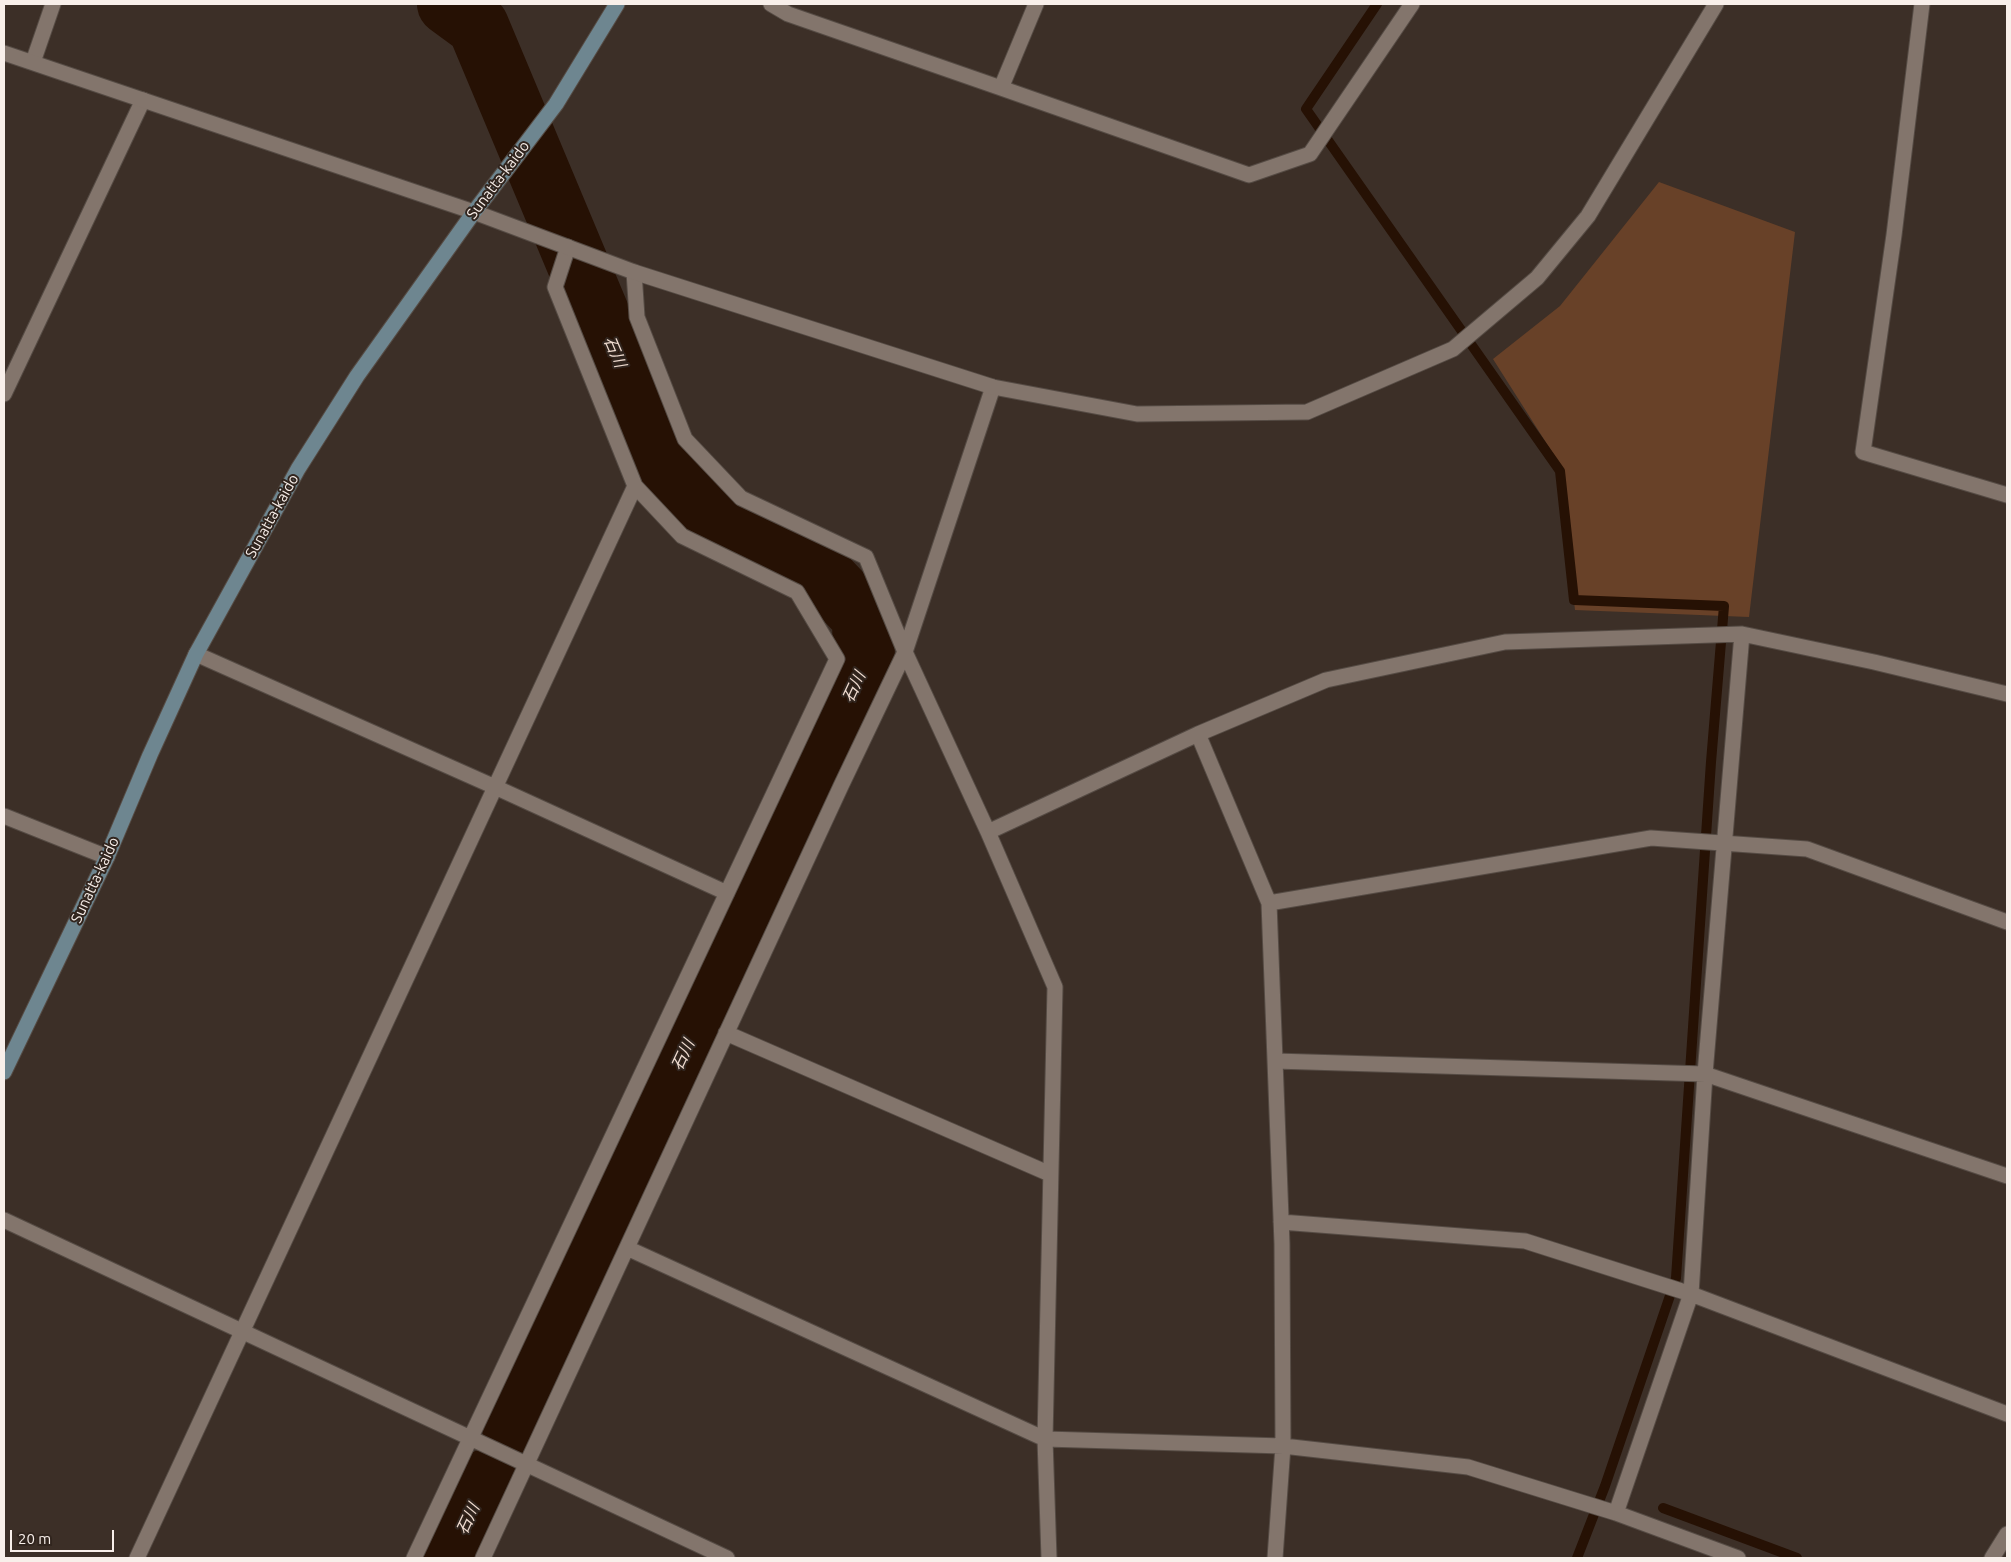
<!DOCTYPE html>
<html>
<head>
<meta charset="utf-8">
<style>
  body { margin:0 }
  #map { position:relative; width:2011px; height:1562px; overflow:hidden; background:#3c2f27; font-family:Ubuntu,sans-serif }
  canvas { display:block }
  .frame { position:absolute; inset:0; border:5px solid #f8efea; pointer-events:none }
  .scale { position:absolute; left:10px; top:1530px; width:104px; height:22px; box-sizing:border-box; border:2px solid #f8efea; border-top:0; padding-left:6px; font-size:15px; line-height:18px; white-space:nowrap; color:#f8efea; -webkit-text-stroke:4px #31251e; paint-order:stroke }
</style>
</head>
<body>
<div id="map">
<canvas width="2011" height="1562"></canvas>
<div class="frame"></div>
<div class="scale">20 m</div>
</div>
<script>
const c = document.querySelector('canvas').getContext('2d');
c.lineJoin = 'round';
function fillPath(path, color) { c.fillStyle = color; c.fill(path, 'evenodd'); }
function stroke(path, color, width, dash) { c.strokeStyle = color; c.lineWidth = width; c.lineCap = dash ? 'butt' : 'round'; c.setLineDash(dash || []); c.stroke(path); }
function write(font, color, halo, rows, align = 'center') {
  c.font = font + ' Ubuntu,"Noto Sans JP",sans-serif'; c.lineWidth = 4; c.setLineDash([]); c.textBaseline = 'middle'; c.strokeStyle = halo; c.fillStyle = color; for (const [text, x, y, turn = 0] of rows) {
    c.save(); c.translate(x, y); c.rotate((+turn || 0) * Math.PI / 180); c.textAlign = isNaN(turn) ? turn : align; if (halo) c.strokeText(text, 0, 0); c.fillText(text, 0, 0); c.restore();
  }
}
fillPath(new Path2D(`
  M1659,182L1795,232L1749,617L1575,610L1559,463L1493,359L1560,306Z`), '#684128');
stroke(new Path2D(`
  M1377,4L1306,109L1560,471L1574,600L1724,606L1711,762L1676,1278L1605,1486L1577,1558
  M1663,1508L1797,1558`), '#261104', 10);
stroke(new Path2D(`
  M448,4L478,26L656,451L708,515L821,573L863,617L864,666L512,1424
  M450,1558L486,1480`), '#261104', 62);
const minor = new Path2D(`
  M771,4L788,14L1001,88L1036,4
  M1922,4L1894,235L1863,452L2007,495
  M33,62L53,4
  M1001,88L1249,175L1310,154L1412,4
  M634,272L637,317L685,439L741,498L866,557L905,652L988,832L1055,987L1045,1439L1049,1558
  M4,394L143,100
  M196,654L495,787L727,893
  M1198,734L1269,903L1282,1244L1283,1446L1275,1558
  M4,816L107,857
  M988,832L1198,734L1326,680L1505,642L1742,634L1874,662L2007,694
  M1269,903L1651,838L1807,849L2007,922
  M726,1033L1050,1174
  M1275,1061L1705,1074L2007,1176
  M4,1220L727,1558
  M1281,1222L1525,1241L1691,1294L2007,1414
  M627,1248L1045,1439L1283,1446L1468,1467L1616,1513L1738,1558
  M1616,1513L1691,1294L1705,1074L1742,634
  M137,1558L635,486
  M414,1558L837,659L797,592L682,536L635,486L555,287L568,247
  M483,1558L841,786L905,652L993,387
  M1992,1558L2007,1534`);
const tertiary = new Path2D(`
  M4,53L474,212L634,272L993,387L1137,414L1307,412L1453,349L1537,278L1588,216L1716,4`);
const secondary = new Path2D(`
  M4,1072L107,857L150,755L196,654L298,469L357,376L474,212L556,104L617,4`);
stroke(minor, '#554b44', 17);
stroke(tertiary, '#554b44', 17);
stroke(secondary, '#554b44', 17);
stroke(minor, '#83756c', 15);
stroke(tertiary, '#83756c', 15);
stroke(secondary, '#6e8690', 15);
write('15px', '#f8efea', '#31251e', [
  ["Sunatta-kaido",498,180,-53],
  ["Sunatta-kaido",272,516,-61],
  ["Sunatta-kaido",95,880,-65]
]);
write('italic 16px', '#f2ded2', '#31251e', [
  ["石川",615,352,67],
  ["石川",854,687,-65],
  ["石川",683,1055,-65],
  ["石川",468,1519,-65]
]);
</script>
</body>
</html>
